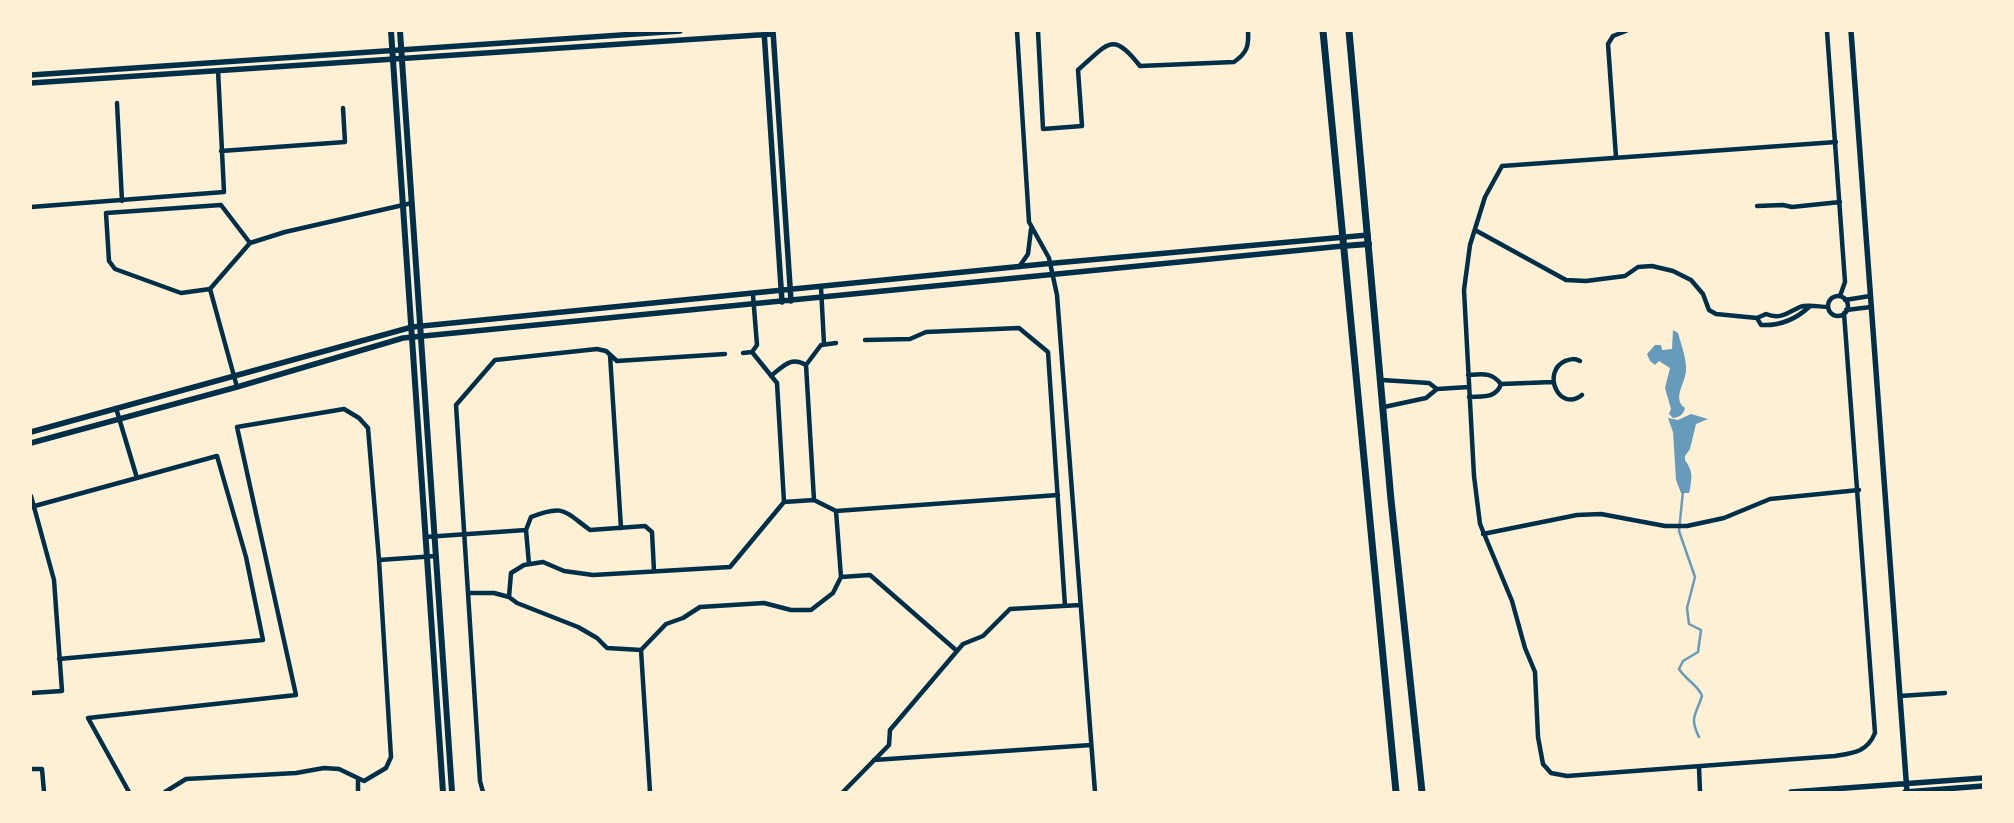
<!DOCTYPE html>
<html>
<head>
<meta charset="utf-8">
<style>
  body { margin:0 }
  #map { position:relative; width:2014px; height:823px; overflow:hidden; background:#fdf0d5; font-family:"Sofia Sans Condensed",sans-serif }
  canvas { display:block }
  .frame { position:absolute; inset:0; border:32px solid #fdf0d5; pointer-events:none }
</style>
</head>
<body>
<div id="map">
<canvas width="2014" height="823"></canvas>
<div class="frame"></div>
</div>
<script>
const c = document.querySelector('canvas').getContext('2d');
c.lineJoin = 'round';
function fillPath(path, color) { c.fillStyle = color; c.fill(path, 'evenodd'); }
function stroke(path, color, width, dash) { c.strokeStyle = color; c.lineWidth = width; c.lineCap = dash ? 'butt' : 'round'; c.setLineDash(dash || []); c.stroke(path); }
fillPath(new Path2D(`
  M1673,330L1678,333C1681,344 1686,357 1686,368C1687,382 1671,398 1685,408C1683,415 1680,417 1673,418L1669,414L1671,409L1665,388L1670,368L1659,361L1655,365L1650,361L1647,354L1655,345H1661L1662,350L1672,349Z
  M1691,414L1708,419L1696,424L1690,449L1685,456V460C1693,472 1692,475 1690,490L1689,493H1681L1676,480L1673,432L1668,418L1678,420Z`), '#669bbc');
stroke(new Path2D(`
  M1683,491L1679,531L1695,577L1687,608L1689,624L1701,630L1698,652L1683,661L1679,669C1686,680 1699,686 1702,696C1696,715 1689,717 1699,737`), '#669bbc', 2.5);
stroke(new Path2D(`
  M1017,31L1029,222L1049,258L1057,295L1095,792
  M1038,31L1043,129L1082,126L1078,70C1108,44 1112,30 1140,66L1234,62C1247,53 1249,46 1248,31
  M1827,31L1845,282L1840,296
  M117,103L122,201
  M1836,142L1502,166L1485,197L1470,245L1464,290L1474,476L1480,524L1512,601L1525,648L1535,672L1538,737L1543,764L1551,773L1567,776L1835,756C1854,753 1867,752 1875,733L1844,313
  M221,151L345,142L343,108
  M1616,157L1608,44L1613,36L1626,31
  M1757,206L1783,205L1792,207L1840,202
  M31,207L224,192L218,70
  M1475,230L1566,280L1586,281L1625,276L1638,267L1652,266L1673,271L1691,280L1703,294L1709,310L1716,314L1757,318L1766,314C1780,320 1787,313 1800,307C1807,304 1820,307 1828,307
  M250,243L210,289L181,293L115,269L109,261L106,213L221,205L250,243L285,232L412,203
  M1019,267L1028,254L1031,229
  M821,287L824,344
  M210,289L237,387
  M1828 306a10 10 0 1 1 20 0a10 10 0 1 1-20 0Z
  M1845,300L1870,296
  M1846,310L1871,307
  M1757,318L1761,325C1780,326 1795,320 1809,307
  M865,340L910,339L926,332L1019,328L1048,352L1065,606
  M752,352L777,383L784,502
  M752,352L757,345L753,295
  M743,353L752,352
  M610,355L621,528
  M1580,361C1574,358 1571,359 1565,361C1541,372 1559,413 1582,395
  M1468,375C1483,374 1491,372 1501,384
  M771,376C783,366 791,356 806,365
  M1382,380L1429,383L1437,389L1469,387
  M1501,384L1553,382
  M1469,397C1482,396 1496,399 1501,384
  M1384,407L1426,398L1437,389
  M116,408L137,478
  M31,496L54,580L62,691L31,693
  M814,500L806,365L821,345L836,343
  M31,507L217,456L246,557L263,640L59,659
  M836,511L1058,495
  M1483,534L1577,515L1601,514L1665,526H1687L1724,518L1770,499L1859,490
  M425,537L526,530
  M379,560L436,556
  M529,564L526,530L531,517C564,504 564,511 590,530L645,526L652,532L654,571
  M841,577L870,575L957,651
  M468,593H494L509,597
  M641,650L607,648L597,638L578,627L517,603L509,597L511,573L524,565L543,562L564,571L593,575L730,567L784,502L814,500L836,511L841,577L833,593L811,610H791L764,603L700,607L683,618L666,624L641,650L650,792
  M1900,696L1945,693
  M874,760L1091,745
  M1699,767L1700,792
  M31,769H42L44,792
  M358,779V792
  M129,792L88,718L296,695L237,427L344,409L359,418L368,428L379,560L391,757L386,768L364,781L339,769L324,768L296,773L186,779L165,792
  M483,792L480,781L456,405L495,360L597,349L606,351L617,361L725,354
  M843,792L889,745L890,730L963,644L983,636L1010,609L1080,605`), '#003049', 4.5);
stroke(new Path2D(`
  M764,31L782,302
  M773,31L791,301
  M1851,31L1907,792
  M31,75L680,31
  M31,83L773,34
  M31,432L412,327L1044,264L1368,235
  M31,443L237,387L403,338L1343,246
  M1791,792L1983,778
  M1905,792L1983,786`), '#003049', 5.5);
stroke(new Path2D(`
  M391,31L443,792
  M400,31L452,792
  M1343,246L1369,244`), '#003049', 6);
stroke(new Path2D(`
  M1323,31L1396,792
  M1349,31L1391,500L1422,792`), '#003049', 7);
</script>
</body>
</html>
